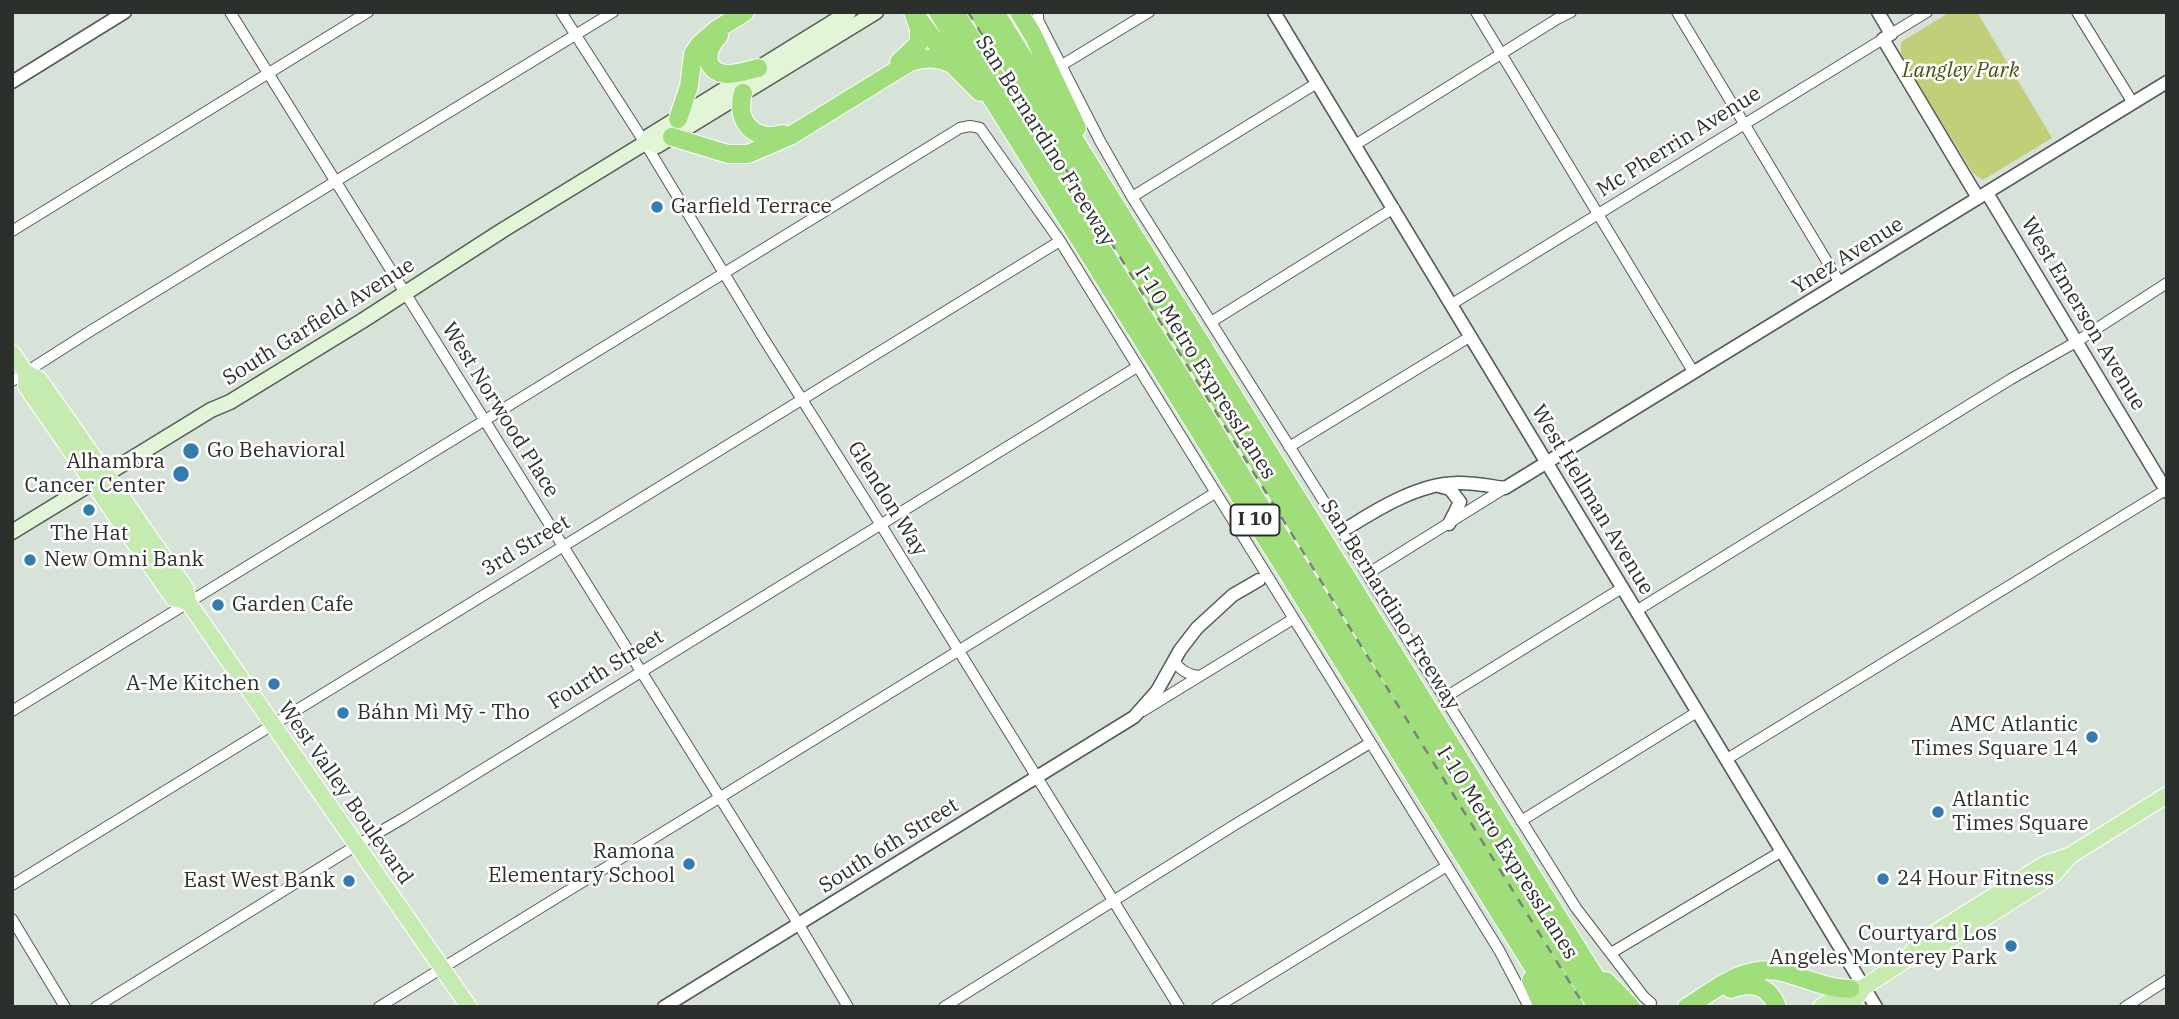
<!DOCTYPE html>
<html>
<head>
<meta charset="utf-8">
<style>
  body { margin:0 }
  #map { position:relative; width:2179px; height:1019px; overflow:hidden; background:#d7e2d9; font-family:"IBM Plex Serif",serif }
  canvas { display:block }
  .frame { position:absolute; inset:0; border:14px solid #2c302d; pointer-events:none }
</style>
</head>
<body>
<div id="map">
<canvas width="2179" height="1019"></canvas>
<div class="frame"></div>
</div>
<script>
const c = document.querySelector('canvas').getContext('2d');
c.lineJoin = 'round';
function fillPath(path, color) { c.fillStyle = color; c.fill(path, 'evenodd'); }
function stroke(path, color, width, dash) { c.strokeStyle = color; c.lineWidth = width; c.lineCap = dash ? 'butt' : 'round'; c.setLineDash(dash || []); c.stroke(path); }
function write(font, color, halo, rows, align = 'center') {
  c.font = font + ' "IBM Plex Serif",serif'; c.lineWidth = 5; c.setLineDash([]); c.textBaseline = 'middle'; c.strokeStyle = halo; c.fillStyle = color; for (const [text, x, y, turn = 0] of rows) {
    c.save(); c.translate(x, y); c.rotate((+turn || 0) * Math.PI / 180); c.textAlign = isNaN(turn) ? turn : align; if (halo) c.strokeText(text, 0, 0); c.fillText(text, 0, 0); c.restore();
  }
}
fillPath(new Path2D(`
  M1950,12H1977L2052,138L1983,180L1973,173L1901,56V42Z`), '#c1d078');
stroke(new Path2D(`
  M1259,580L1349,527`), '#b5beb7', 12, [12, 6]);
const minor = new Path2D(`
  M230,12L793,915L848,1007
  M561,12L645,143L762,336L881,525L1179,1007
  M1038,12V20L1041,26L1100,141L1132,197L1330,511L1367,574L1576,908L1644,997L1651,1003
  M1476,12L1694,373
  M1677,12L1840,283
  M2077,12L2133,103
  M1891,34L1927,12
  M1062,65L1149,12
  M1355,145L1557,19L1571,12
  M1132,197L1317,83
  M12,231L368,12
  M1452,304L1883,39
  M1211,322L1394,208
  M12,381L92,330L613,12
  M1289,447L1471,336
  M1367,574L1505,488
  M1636,611L2011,379L2076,342L2167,283
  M1177,657L1175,662C1181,671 1189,675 1199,676
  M1444,698L1622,588
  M12,711L960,128L970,126L980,128L1060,241L1499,950L1529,1007
  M1143,711L1293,619
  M1727,759L2167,489
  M1521,821L1697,712
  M12,885L1060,241
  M12,919L65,1007
  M1611,953L1782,851
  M96,1007L357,845L402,819L1137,367
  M379,1007L1215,493
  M944,1007L1236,824L1370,743
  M1217,1007L1447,866
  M2125,1007L2167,980`);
const tertiary = new Path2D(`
  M1274,12L1876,1007
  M1878,12L1891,34L1883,39L1978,198
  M12,82L125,12
  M1987,193L2167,492
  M1439,486L1450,489L1460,502L1449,524
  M1349,527C1379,508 1419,484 1456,483C1472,482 1489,486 1505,488L2167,82
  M664,1007L1134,717L1157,691L1180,650L1197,628L1233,595L1259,580`);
const secondary = new Path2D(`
  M645,143L657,146L876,12
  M12,532L211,410L230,402L362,321L503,230L645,143L649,136L849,12`);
const primary = new Path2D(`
  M12,353L26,373L39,379L186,589L188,602L469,1007
  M26,373V386L173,598L188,602
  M1907,959L1925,956L1935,949L2053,875L2069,857
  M1821,1007L1850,989L1855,988
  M1844,1007L1855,1000L1864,987L1907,959L1919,943L2045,864L2071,855L2167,795`);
const motorway = new Path2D(`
  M938,12L1558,1007
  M955,12L1260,505L1452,806L1575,1007
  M978,12L1597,1007
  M995,12L1614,1007
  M1019,12L1033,35L1077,128
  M917,17L952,64L980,92
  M719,36C706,49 702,70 725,74C735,75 748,70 758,68
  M899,62L919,43V29L913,12
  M743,93C735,122 754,142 783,134
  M678,119L689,86L693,54L699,45L716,30L745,12
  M672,137L728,154H748L790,136L910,62C927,57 936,57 952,64
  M1531,980L1543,1007
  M1606,981L1631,1007
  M1731,989C1751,981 1769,985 1777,1007
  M1687,1007C1713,991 1744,965 1776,971C1803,976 1822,988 1850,989`);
stroke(minor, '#525b54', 12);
stroke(tertiary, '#525b54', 15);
stroke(secondary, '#525b54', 17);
stroke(primary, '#fff', 18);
stroke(motorway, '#fff', 20);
stroke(minor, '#fff', 10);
stroke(tertiary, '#fff', 12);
stroke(secondary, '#e2f5d7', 14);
stroke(primary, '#c6ebb0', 16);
stroke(motorway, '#a0de7b', 18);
stroke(new Path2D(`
  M968,12L1585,1007`), '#7a827c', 2.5, [9, 9]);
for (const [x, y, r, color] of [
  [657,207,7,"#347cb0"],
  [191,451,9,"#347cb0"],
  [181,474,9,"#347cb0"],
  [89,510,7,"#347cb0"],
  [30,560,7,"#347cb0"],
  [218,605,7,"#347cb0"],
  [274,684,7,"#347cb0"],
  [343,713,7,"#347cb0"],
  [2092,737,7,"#347cb0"],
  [1938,812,7,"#347cb0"],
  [689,864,7,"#347cb0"],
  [1883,879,7,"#347cb0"],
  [349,881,7,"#347cb0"],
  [2011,946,7,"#347cb0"]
]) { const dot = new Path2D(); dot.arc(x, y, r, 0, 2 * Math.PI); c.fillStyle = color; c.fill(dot); stroke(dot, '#fff', 2.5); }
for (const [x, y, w] of [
  [1255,520,49]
]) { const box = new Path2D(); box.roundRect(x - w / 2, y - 15.5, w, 31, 5); c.fillStyle = '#fff'; c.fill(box); stroke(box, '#2c302d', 2); }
write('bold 19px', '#2c302d', null, [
  ["I 10",1255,520]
]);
write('italic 21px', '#49510c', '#fff', [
  ["Langley Park",1961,71]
]);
write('21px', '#2c302d', '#fff', [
  ["San Bernardino Freeway",1045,141,58],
  ["Mc Pherrin Avenue",1679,142,-32],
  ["Ynez Avenue",1848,256,-32],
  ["West Emerson Avenue",2083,314,59],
  ["South Garfield Avenue",319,322,-32],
  ["I-10 Metro ExpressLanes",1205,373,58],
  ["West Norwood Place",500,410,58],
  ["Glendon Way",887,499,58],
  ["West Hellman Avenue",1592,500,59],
  ["3rd Street",526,546,-31],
  ["San Bernardino Freeway",1390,605,58],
  ["Fourth Street",606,670,-32],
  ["West Valley Boulevard",345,793,55],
  ["South 6th Street",889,846,-32],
  ["I-10 Metro ExpressLanes",1507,853,58]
]);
write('21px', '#2c302d', '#fff', [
  ["Garfield Terrace",671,207],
  ["Go Behavioral",207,451],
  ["Alhambra",165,462,"right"],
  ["Cancer Center",165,486,"right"],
  ["The Hat",89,534,"center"],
  ["New Omni Bank",44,560],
  ["Garden Cafe",232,605],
  ["A-Me Kitchen",260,684,"right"],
  ["Báhn Mì Mỹ - Tho",357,713],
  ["AMC Atlantic",2078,725,"right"],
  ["Times Square 14",2078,749,"right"],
  ["Atlantic",1952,800],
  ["Times Square",1952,824],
  ["Ramona",675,852,"right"],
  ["Elementary School",675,876,"right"],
  ["24 Hour Fitness",1897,879],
  ["East West Bank",335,881,"right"],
  ["Courtyard Los",1997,934,"right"],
  ["Angeles Monterey Park",1997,958,"right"]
], 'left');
</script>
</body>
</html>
